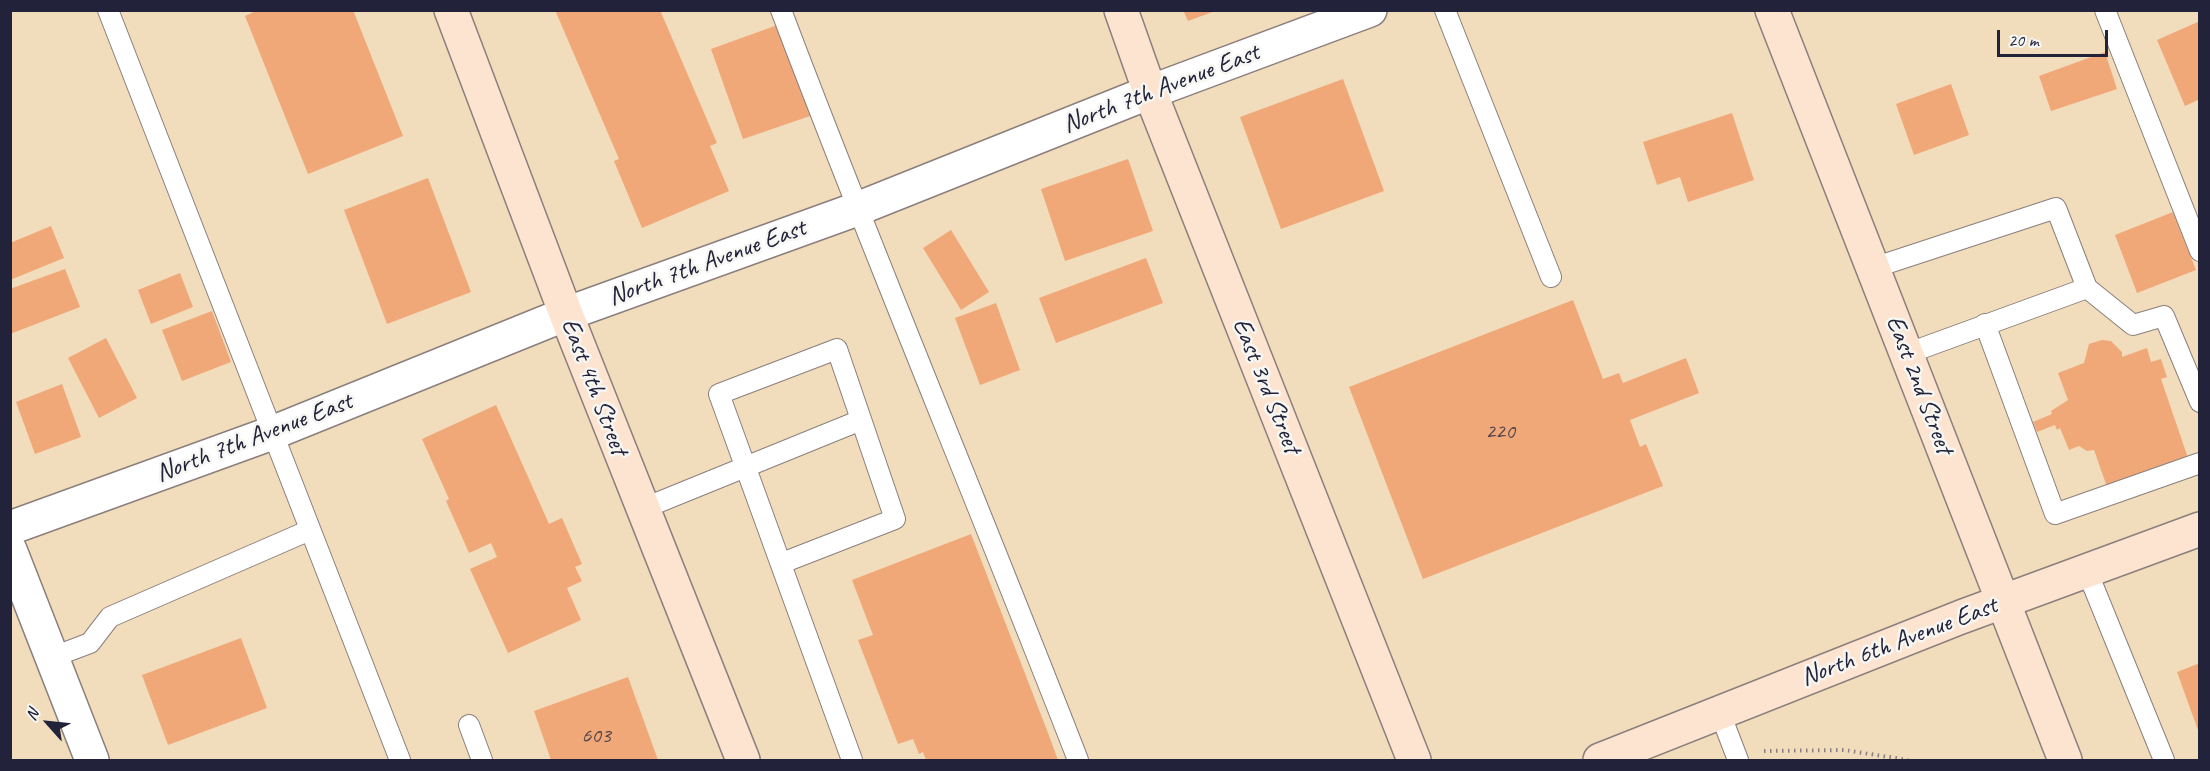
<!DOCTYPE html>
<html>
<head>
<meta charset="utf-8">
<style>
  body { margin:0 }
  #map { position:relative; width:2210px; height:771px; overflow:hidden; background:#f1dcbc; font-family:Caveat,sans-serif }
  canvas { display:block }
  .frame { position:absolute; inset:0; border:12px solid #22223b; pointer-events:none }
  .north { position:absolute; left:18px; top:693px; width:60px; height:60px; -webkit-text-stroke:4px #f6f6f2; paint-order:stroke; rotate:297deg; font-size:16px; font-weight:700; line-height:24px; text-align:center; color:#22223b }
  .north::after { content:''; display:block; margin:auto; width:21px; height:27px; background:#22223b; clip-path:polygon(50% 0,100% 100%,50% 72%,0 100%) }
  .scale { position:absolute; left:1997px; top:30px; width:111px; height:27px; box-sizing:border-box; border:3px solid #22223b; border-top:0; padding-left:8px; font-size:18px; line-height:21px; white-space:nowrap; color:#22223b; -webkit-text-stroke:4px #f6f6f2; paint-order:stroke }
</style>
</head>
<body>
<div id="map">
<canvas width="2210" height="771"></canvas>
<div class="frame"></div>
<div class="north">N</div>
<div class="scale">20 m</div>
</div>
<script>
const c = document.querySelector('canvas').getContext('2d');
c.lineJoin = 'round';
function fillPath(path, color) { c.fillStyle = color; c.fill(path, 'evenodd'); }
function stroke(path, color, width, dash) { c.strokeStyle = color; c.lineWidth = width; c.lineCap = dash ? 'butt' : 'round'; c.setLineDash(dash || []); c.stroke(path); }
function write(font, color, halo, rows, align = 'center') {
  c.font = font + ' Caveat,sans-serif'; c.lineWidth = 5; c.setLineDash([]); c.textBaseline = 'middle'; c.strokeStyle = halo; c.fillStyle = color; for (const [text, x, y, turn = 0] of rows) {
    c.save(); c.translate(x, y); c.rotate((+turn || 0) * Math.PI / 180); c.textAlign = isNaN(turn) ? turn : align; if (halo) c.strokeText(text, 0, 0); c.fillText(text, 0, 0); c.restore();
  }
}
fillPath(new Path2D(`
  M258,10H353L403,136L308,174L245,16Z
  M555,10H660L717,143L710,146L729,191L642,228L614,161L619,159Z
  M1183,10H1215V11L1188,21Z
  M2200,21V99L2185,106L2157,40Z
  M783,23L816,114L743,139L711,49Z
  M2105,52L2117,89L2051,111L2039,76Z
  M1343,79L1384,191L1281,229L1240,117Z
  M1951,84L1969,135L1914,155L1896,104Z
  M1732,113L1754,180L1688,202L1680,177L1657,185L1643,142Z
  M1128,159L1153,231L1065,261L1041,189Z
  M428,178L471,292L387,324L344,210Z
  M2173,212L2196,270L2137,293L2115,235Z
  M51,226L64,258L10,280V243Z
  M951,230L989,292L961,310L923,248Z
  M1146,258L1163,303L1056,343L1039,298Z
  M65,269L80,307L10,334V289Z
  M180,273L193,307L151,324L138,290Z
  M1573,300L1603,379L1619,373L1623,383L1686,358L1699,393L1630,420L1640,447L1646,444L1663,486L1423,579L1349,387Z
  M996,303L1020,370L980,385L955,318Z
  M212,311L231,362L182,381L162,330Z
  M106,338L137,398L99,418L68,358Z
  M2102,340L2111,341L2122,352V357L2147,348L2151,362L2161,359L2167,377L2161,379L2188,458L2107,487L2094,450L2087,451L2079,446L2069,450L2060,428L2057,430L2055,425L2037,432L2033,422L2052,414L2051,411L2068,400L2058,373L2084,363L2089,344Z
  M62,384L81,437L35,454L16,402Z
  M496,405L549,524L562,518L582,564L575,567L582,581L567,588L581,620L508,653L470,569L497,557L491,543L469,553L446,501L449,499L422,439Z
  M971,534L1048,733L1058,760H926L923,752L919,754L913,739L898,744L858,640L873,635L852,580Z
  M241,638L267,708L168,745L142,675Z
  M2200,663V733H2199L2177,672Z
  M628,677L658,760H551L534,711Z`), '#f1a879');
const lane = new Path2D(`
  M108,10L400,760
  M781,10C876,262 981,510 1078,760
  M1445,10L1551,277
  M2105,10L2200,251
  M1873,268L2056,208L2087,288L1906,354
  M2087,288L2133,325L2164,316L2200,402
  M1985,324L2055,514L2200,463
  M642,509L861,420
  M782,563L895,519L837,349L719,394L852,760
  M2087,571L2164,760
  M53,657L90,643L110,617L310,530
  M1720,713L1738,760
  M469,725L482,760`);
const street = new Path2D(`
  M10,528L272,433L566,314L857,209L1150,92L1370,10
  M10,550L92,760`);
const secondary = new Path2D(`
  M451,10L566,314L743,760
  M1121,10L1150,92L1414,760
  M1772,10L2065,760
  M1600,760L1961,617L2200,529`);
stroke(lane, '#8a7f7c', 22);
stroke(street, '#8a7f7c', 36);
stroke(secondary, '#8a7f7c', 36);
stroke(new Path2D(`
  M1764,751L1844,750L1908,760`), '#8a7f7c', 4, [1.5, 4.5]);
stroke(lane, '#fff', 20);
stroke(street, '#fff', 33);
stroke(secondary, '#fde4d1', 33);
write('22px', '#56444a', null, [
  ["220",1500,432],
  ["603",596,736]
]);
write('26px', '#22223b', '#f6f6f2', [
  ["North 7th Avenue East",1161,89,-21],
  ["North 7th Avenue East",707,263,-20],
  ["East 2nd Street",1919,385,69],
  ["East 3rd Street",1266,386,68],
  ["East 4th Street",594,387,69],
  ["North 7th Avenue East",254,438,-21],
  ["North 6th Avenue East",1899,642,-21]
]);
</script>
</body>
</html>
